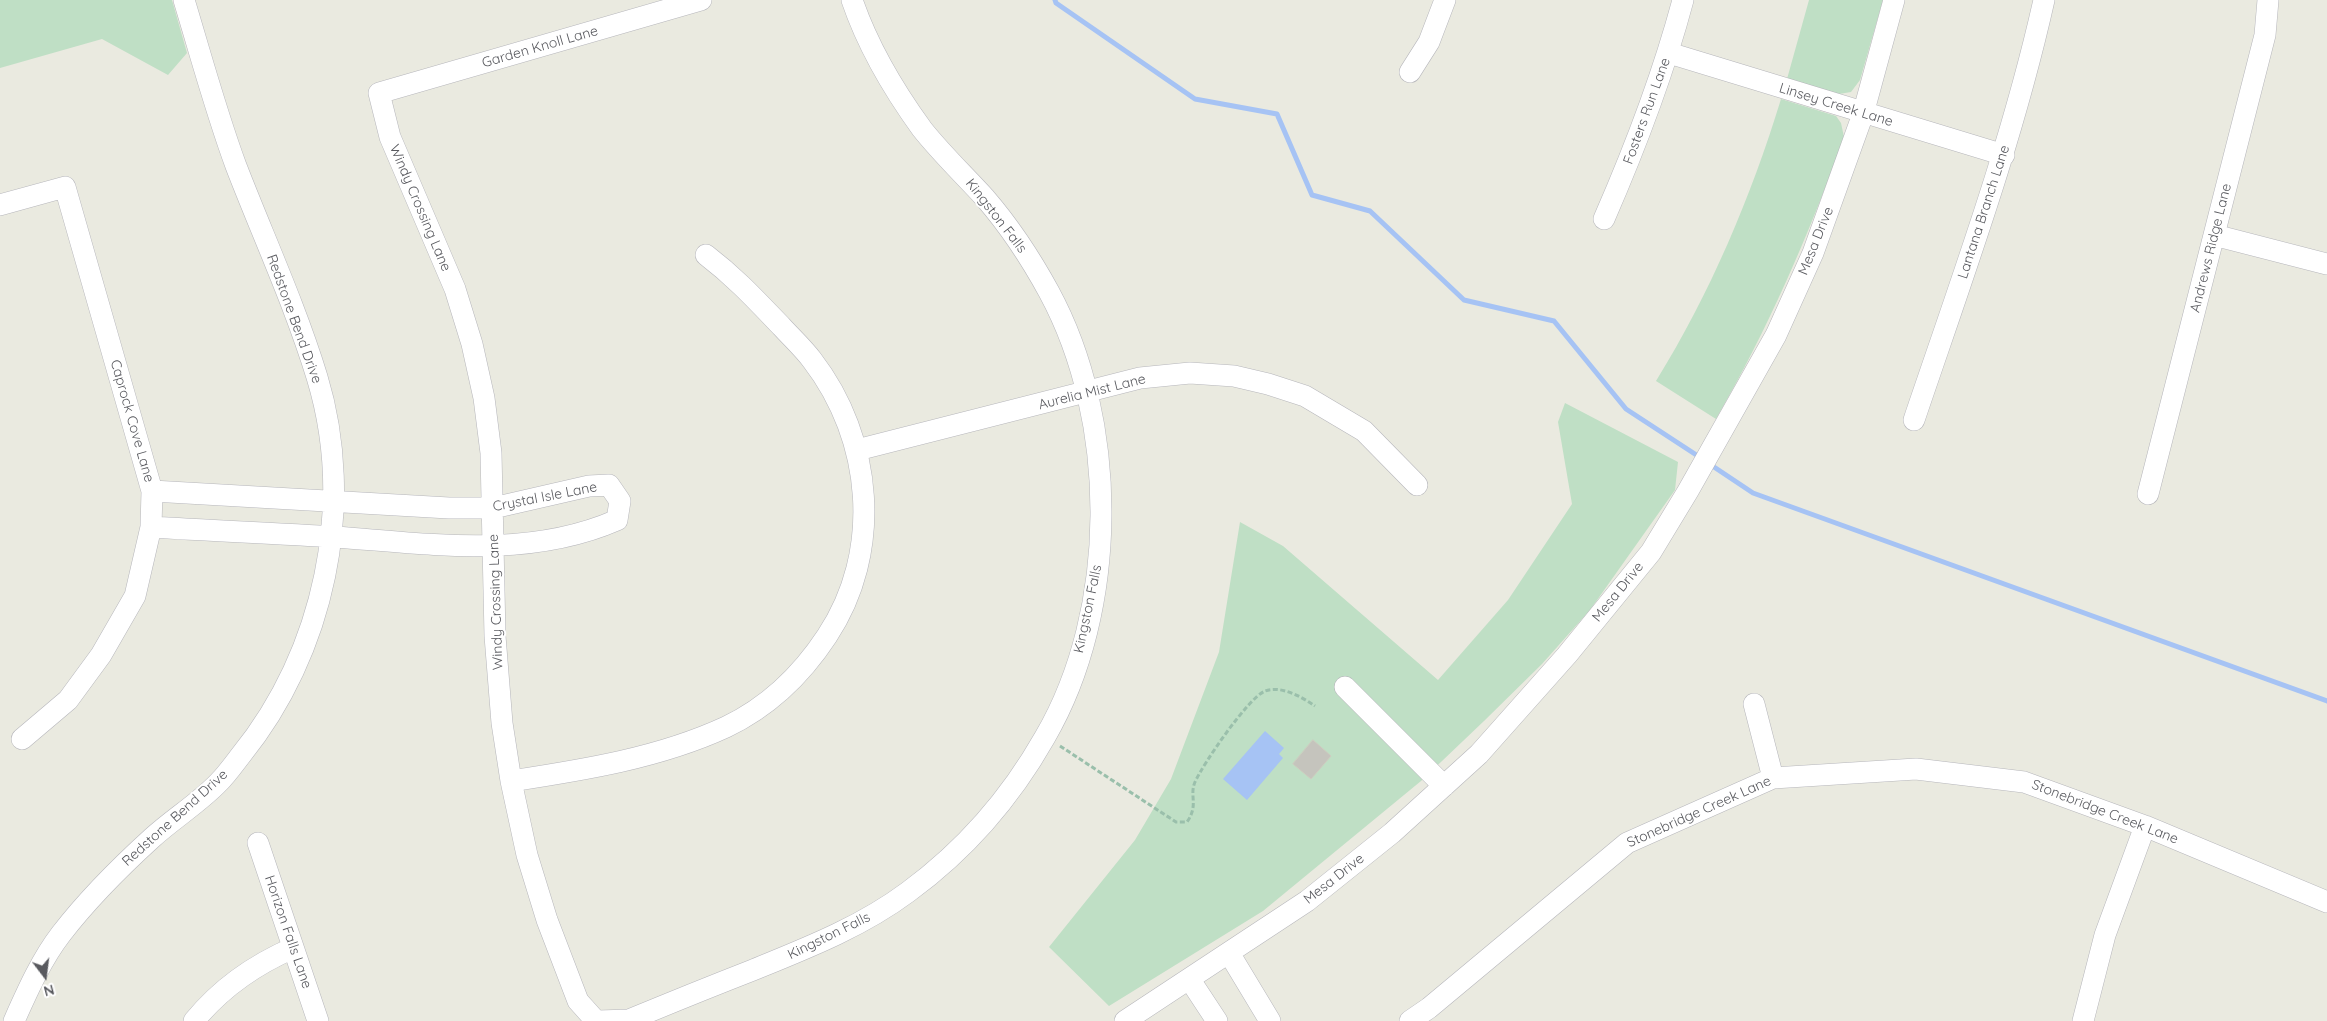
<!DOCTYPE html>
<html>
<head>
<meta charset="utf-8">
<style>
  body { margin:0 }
  #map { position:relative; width:2327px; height:1021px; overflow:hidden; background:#eaeae0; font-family:Quicksand,sans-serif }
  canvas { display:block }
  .north { position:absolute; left:20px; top:951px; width:50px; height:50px; -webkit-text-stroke:4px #fff; paint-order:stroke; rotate:165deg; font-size:14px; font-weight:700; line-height:20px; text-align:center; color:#595a5f }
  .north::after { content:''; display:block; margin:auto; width:18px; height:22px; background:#595a5f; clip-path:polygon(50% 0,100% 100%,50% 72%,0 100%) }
</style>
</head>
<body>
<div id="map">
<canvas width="2327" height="1021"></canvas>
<div class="north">N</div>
</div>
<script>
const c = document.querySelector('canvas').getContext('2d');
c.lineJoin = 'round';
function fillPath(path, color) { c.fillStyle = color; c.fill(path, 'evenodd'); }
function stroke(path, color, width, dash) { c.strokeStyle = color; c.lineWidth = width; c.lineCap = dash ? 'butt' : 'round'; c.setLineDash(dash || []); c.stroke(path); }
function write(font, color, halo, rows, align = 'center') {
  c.font = font + ' Quicksand,sans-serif'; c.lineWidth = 4; c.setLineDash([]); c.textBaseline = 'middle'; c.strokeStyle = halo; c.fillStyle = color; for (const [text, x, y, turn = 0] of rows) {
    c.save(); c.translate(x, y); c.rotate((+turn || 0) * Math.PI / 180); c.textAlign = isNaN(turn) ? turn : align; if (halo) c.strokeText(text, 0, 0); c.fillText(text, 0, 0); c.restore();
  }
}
fillPath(new Path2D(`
  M0,0H172L187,53L168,75L102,39L0,68Z
  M1809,0H1883L1860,80L1851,92L1839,94L1787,79Z
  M1781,99L1836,116L1841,123L1844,137C1809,235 1768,329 1716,419L1656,381C1710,294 1751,197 1781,99Z
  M1565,403L1678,462L1675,490L1590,610L1542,664L1484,721L1421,781L1263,911L1109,1006L1049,947L1135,840L1171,779L1219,652L1240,522L1283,546L1438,680L1508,600L1572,504L1558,422Z`), '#bfdfc5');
fillPath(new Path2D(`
  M1265,731L1284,748L1279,754L1283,758L1247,800L1223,779Z`), '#a6c3f4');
stroke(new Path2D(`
  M1055,0L1056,3L1195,99L1277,114L1312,195L1370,211L1464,300L1554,321L1626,409L1701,458
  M1708,463L1753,493L2327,701`), '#a6c3f4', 5);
const building = new Path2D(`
  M1313,740L1331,756L1311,779L1293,764Z`);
fillPath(building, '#c5c4bd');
stroke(building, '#ceccbf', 1);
const minor = new Path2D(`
  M1669,53L2004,155
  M1410,72L1429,42L1445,0
  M0,205L65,187L152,491L151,527L135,596L101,655L68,700L22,739
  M1604,219C1635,148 1663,75 1683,0
  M2214,235L2327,264
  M1914,420C1961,281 2012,143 2044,0
  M857,450L1140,378L1190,373L1234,376L1268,384L1305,396L1364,431L1417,485
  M2148,494L2265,35L2268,0
  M151,527C213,531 275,533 336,537C430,544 528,559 617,520L620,501L609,485L589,486L493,508H449L152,491
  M1345,687L1444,786
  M1754,704L1773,778
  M511,781C583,770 659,758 726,727C768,707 802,674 827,636C883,552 873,439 812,360C803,348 792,338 782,327C756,300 736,278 706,255
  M258,843L318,1021
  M1229,953L1270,1021
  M1190,980L1217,1021
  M14,1021C27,992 41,960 61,934C88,899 119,868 152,838C174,818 199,803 219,782C227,774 234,764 241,755C324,653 356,505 317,377C295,305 263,236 236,166C216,112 201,56 184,0
  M194,1021C221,988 254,965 293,948
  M596,1021L578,1001L547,920L527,855L511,781L502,723L495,636L491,453L484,398L472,344L455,289L390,137L379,93L701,0
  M599,1021L629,1020C670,1003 712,986 753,970C807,948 861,927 908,892C964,851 1011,797 1045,737C1119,610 1119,421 1049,292C1031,259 1010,227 985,198C964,175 941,153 922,129C893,89 868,47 852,0
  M1125,1021L1307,901L1392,833L1479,754L1567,655L1651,552L1688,491L1776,335L1813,253L1863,114L1894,0
  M1410,1021L1429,1008L1627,843L1773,778L1916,769L2024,782L2145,826L2327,902
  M2083,1021L2105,935L2145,826`);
stroke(minor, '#b6b6bb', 22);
stroke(new Path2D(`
  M1060,746L1176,822H1187C1199,805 1189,796 1195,782C1203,764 1248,698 1265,691C1281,685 1302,697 1315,706`), '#9abfab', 3, [5, 2.5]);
stroke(minor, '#fff', 21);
write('14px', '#595a5f', '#fff', [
  ["Garden Knoll Lane",540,47,-16],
  ["Linsey Creek Lane",1836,105,17],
  ["Fosters Run Lane",1647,111,-70],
  ["Windy Crossing Lane",420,208,67],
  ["Lantana Branch Lane",1984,212,-72],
  ["Kingston Falls",996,216,52],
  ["Mesa Drive",1816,241,-68],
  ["Andrews Ridge Lane",2211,248,-76],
  ["Redstone Bend Drive",294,319,70],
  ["Aurelia Mist Lane",1092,392,-14],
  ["Caprock Cove Lane",132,421,74],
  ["Crystal Isle Lane",545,497,-11],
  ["Mesa Drive",1618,592,-51],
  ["Windy Crossing Lane",496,602,-92],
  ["Kingston Falls",1088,609,-78],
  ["Stonebridge Creek Lane",1699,812,-24],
  ["Stonebridge Creek Lane",2105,812,21],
  ["Redstone Bend Drive",175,818,-42],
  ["Mesa Drive",1334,879,-38],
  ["Horizon Falls Lane",288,932,71],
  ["Kingston Falls",829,936,-26]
]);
</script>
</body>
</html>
